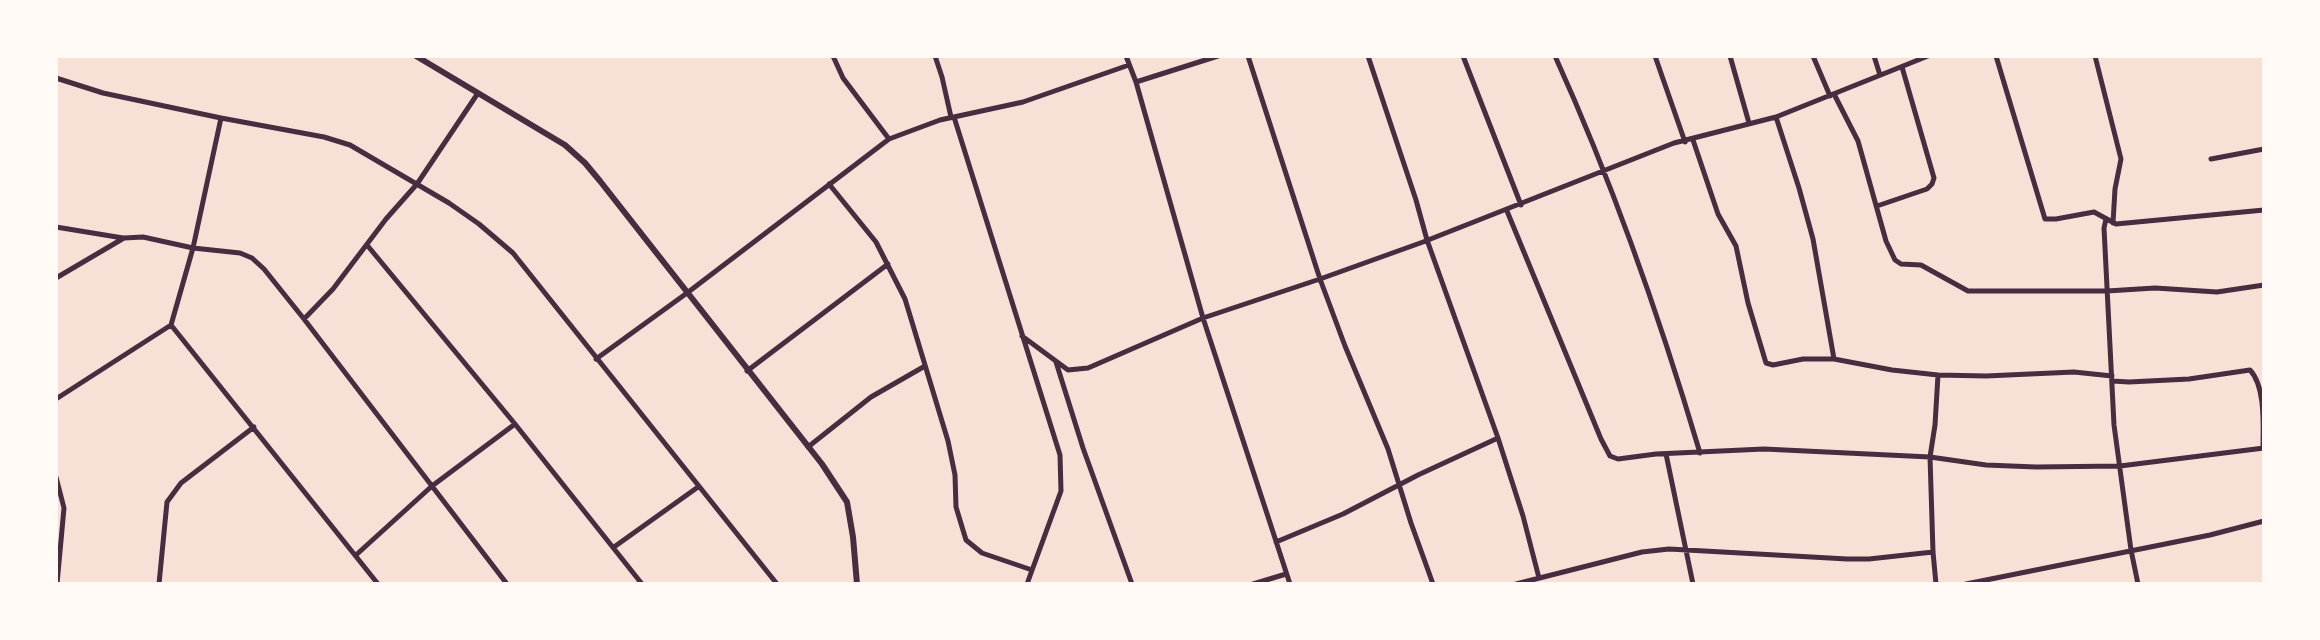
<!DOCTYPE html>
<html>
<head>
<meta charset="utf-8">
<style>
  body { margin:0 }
  #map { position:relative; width:2320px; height:640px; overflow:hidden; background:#f7e1d7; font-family:Signika,sans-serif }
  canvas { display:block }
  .frame { position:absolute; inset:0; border:58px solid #fffaf5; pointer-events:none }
</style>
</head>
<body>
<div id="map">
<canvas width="2320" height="640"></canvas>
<div class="frame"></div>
</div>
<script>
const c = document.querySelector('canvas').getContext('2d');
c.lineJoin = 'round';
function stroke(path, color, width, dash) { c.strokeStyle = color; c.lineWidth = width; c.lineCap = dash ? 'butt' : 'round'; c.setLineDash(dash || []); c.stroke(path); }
stroke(new Path2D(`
  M833,56L843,78L889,139
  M935,56L942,77L951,117
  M1126,56L1136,82L1203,318L1290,584
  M1248,56L1320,279L1345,346L1388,449L1411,523L1433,584
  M1368,56L1416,200L1427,240L1498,438L1523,516L1539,578
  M1463,56L1521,205
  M1555,56C1613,184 1660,318 1700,453
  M1655,56L1685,142
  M1730,56L1749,123
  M1813,56L1830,96
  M1874,56L1880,75
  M1996,56L2045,219H2056L2094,212L2116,224L2264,210
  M2095,56L2121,159L2115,189L2113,223
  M56,78L103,93L221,118L324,137L350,145L449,203L479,224L513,253L777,584
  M1136,82L1218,56
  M1834,94L1858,141L1886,241L1895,260L1901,264L1921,265L1968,291H2107L2155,288L2217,292L2264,285
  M954,117L1060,455L1061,491L1027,584
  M1776,117L1799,188L1813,239L1834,359
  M1693,140L1718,214L1736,246L1748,303L1766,363L1773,365L1803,359H1834L1892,370L1938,375L1986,376L2074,372L2112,376
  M2211,159L2264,149
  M829,184L876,242L905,299L948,441L955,475L956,507L966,540L982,553L1032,570
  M1877,206L1927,189L1932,184L1934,178L1902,67
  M1507,211L1601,439L1610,456L1618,459L1656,454L1764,449L1930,457L1986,465L2036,467L2120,466L2264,448
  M2106,219L2104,228L2114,425L2131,550L2138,584
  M56,227L123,238
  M367,245L515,424L642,584
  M56,278L124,238L143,237L193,248L240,253L252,258L264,269L304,319L507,584
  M304,319L333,289L386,219L417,184L478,93
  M171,325L378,584
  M1022,336L1068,370L1088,368L1203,318L1320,279L1423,242L1674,143L1776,117L1928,56
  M596,359L687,293L889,139L940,120L1023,102L1129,65
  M1056,362L1083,448L1132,584
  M747,371L888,264
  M2112,381L2129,382L2189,379L2250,370C2266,387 2263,427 2263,448
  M56,399L171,325L193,248L221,118
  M808,447L871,397L925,366
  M1666,454L1693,584
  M56,477L64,508L57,584
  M1276,542L1343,514L1418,475L1498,438
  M614,547L698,487
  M356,555L432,486L515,424
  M159,584L167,502L181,483L254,427
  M1253,584L1286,574
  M1516,584L1642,552L1669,549L1847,559H1869L1933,552
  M1936,584L1933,552L1930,457L1935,425L1938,375
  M1966,584L2210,535L2264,521`), '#4a2c40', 5);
stroke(new Path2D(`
  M416,56L565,145L585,163L600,181L822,464L847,502L853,537L857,584`), '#4a2c40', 6);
</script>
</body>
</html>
